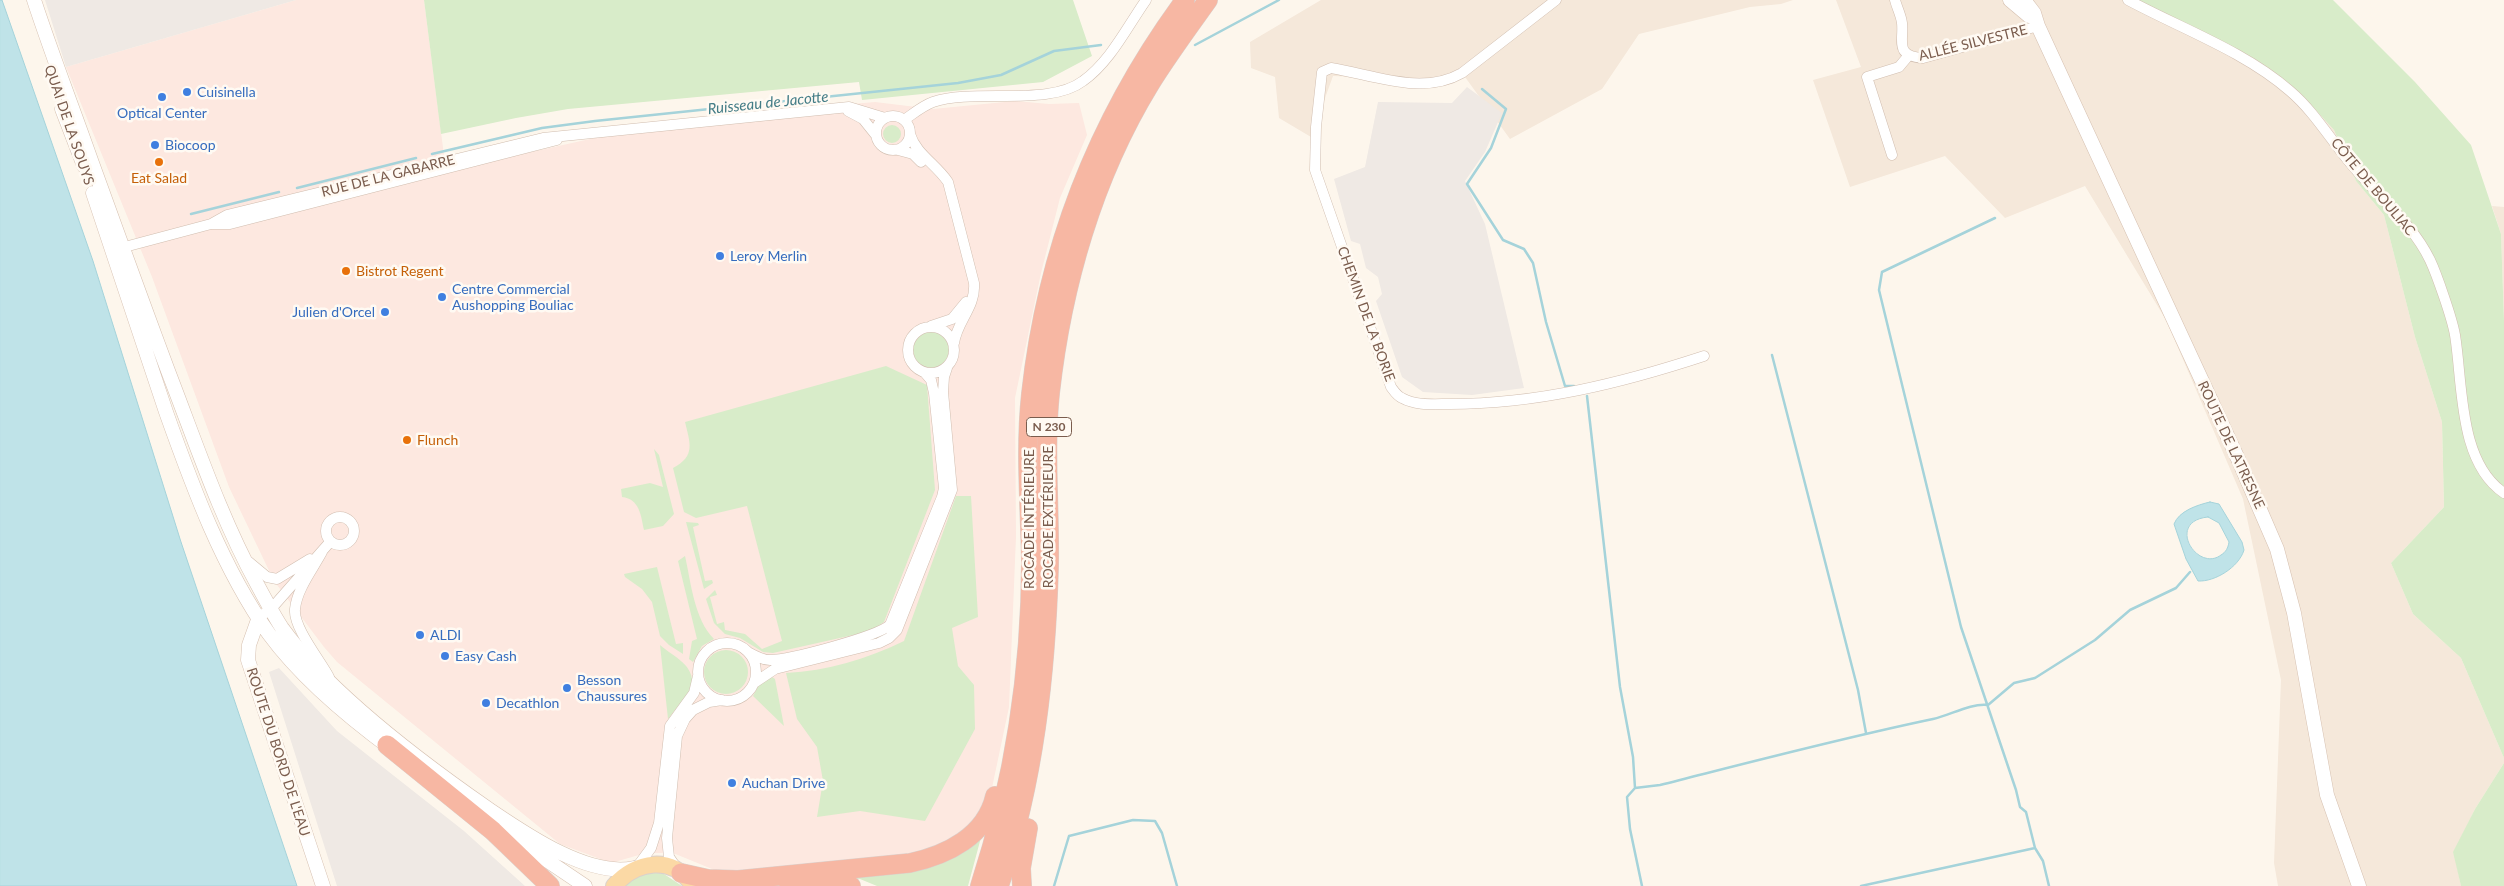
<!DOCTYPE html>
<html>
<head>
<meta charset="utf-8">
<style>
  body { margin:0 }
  canvas { display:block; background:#fdf6ec }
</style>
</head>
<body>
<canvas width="2504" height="886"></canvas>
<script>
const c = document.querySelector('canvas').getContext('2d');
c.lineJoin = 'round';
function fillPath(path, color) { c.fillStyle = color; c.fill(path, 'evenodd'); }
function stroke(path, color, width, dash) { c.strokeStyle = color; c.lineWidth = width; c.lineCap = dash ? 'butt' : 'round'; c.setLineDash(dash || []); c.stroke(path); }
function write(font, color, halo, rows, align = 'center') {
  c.font = font + ' Lato,sans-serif'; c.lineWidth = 5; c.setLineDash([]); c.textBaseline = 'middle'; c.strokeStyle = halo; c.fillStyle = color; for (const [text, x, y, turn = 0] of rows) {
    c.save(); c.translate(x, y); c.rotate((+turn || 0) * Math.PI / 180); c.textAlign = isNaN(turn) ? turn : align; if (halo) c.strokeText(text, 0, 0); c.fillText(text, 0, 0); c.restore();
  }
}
fillPath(new Path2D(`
  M1321,0H1793L1781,4L1750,7L1639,34L1602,89L1510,139L1465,77L1414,79L1333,76L1311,137L1279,118L1275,77L1251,68L1250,42Z
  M1836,0H2138L2289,85L2301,94L2334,130L2356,181L2384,215L2415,337L2442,422L2444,507L2391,563L2413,614L2461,658L2504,758V763L2475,809L2454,852L2461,886H2278L2274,863L2281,680L2243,499L2166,320L2085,186L2005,218L1945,156L1850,187L1813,80L1861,67Z
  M2492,206L2504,207V321L2501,234Z`), '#f5e8da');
fillPath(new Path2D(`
  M296,0H424L446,171L590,139L725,115L875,102L933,109L1015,101L1049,104L1079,103L1087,135L1060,198L1041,273L1015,398L1016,537L1009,707L988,807L966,836L921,852L805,867L717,871L673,853H646L611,863L560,844L337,662L324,647L274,581L229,487L152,277L66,67Z`), '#fde8e0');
fillPath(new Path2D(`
  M45,0H296L66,67Z
  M1467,87L1502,113L1485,152L1465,181L1485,224L1524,388L1472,395L1423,392L1402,377L1376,301L1382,294L1378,277L1366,268L1360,244L1351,241L1334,179L1365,167L1378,102L1452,103Z
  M279,668L337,731L464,831L525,886H337L269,672Z`), '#efe9e4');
fillPath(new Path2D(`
  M424,0H1073L1092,56L1043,82L862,100L859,82L568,109L516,118L441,134Z
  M2138,0H2333L2415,82L2471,145L2501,234L2504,321V758L2461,658L2413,614L2391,563L2444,507L2442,422L2415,337L2384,215L2356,181L2334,130L2301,94L2289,85Z
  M883 134a9 9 0 1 1 18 0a9 9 0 1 1-18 0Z
  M913 350a18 18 0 1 1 36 0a18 18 0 1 1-36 0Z
  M886,366L927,385L935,490L884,622L871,631L773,653L763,652L740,638L725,634L714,623L706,599L715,590L717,595L710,597L717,624L724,622L725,630L745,634L762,649L782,641L747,506L696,518L684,512L673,468C696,456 690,443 685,422Z
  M654,449L659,455L674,514L663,526L644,530C641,516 640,499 622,497L621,489L650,483L663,487Z
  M956,496H971L978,617L952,628L958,666L974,685L975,729L925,821L860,811L817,817L823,781L817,747L797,719L786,673C827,671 867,659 904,641Z
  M686,522L698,523L699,525L693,527L705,581L712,580L713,583L704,589Z
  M685,556C691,582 694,619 714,639L702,646L693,662L689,659L692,641L697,639L678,561Z
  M657,567L676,644L683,643V654L669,645L660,636L652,602L642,589L625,577L624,574Z
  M660,645C676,659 693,663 693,687L668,719Z
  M704 672a22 22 0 1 1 44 0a22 22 0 1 1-44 0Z
  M772,677L775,679L784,726L753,696L762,679Z
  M2504,763V886H2461L2453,852L2475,809Z
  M983,830L968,886H877L860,879L841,877L873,872Z
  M651,872L664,874L682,886H624L639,875Z`), '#d8ecc9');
const water = new Path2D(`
  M0,0H2L93,261L181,542L297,886H0Z
  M2210,502L2219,504L2242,542L2244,550C2239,567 2215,582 2198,581L2186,559L2174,524C2179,511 2197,505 2210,502ZM2208,517L2219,523L2229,542C2228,548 2226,552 2221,555C2197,573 2165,521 2208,517Z`);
fillPath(water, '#bfe3e8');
stroke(water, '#a5d3da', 1);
stroke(new Path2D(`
  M1195,45L1279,0
  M1482,89L1506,109L1491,148L1467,184L1503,240L1524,249L1533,263L1546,322L1565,386H1574
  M432,154L542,128L595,121L958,83L1001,75L1054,51L1101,45
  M297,188L416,158
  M191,214L279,192
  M1995,218L1882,272L1879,290L1961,627L2016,790L2020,807L2026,812L2035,848L2043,861L2049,886
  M1772,355L1858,690L1866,733
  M1587,396L1620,687L1633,757L1635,788L1627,797L1630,829L1642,886
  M1635,788L1660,785C1751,762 1842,738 1933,719C1951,715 1970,703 1988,705L2014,683L2035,678L2095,640L2130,610L2176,588L2190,572
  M1054,886L1069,836L1133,820L1155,821L1162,833L1177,886
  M1861,886L2035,848`), '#a5d3da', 2.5);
const street = new Path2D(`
  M1556,0L1462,73C1422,96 1374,75 1331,68L1322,72L1316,127L1315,170L1391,387C1394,391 1397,396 1402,398C1416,406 1435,404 1450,404C1537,404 1622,383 1704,356
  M1895,0C1897,8 1901,15 1902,23C1904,41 1894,56 1923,58L2038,26
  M2128,0C2182,29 2244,51 2290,91C2317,114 2334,146 2358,172C2383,201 2413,225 2430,260C2437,275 2452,318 2455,335C2463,384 2458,462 2504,493
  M848,111L863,119L875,134
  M876 133a17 17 0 1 1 34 0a17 17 0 1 1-34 0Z
  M904,120C913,114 922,106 933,102C975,88 1049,107 1083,81C1110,62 1127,27 1146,0
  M910,134C916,154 936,164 948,182L974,283C976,307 957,321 954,343
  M898,150L913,154L921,162
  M1892,155L1867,77L1899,67L1909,55
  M212,224H230L557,140
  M117,249L211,224L227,215L543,138L849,107L885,118
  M931,326L952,319L966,302
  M908 350a23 23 0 1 1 46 0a23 23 0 1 1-46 0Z
  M326 531a14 14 0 1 1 28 0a14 14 0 1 1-28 0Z
  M322,552C313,569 297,589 295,609C293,627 320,660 329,677
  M249,562L267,577L277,579L310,559
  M259,617L271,609L330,542
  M698 672a29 29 0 1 1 58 0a29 29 0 1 1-58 0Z
  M748,652C755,656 762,660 770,660C789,660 876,637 890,625L942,497L944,488L934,393L931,380L925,373
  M754,683L775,669L879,643L889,638L897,630L952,490L943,392L944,377L947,368
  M637,867L651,848L659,823L670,726L694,693L698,676
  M678,870L669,857L667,838L677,736L685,719L693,710L709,702L722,700`);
const secondary = new Path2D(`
  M34,0C52,55 73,109 92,163C119,237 145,310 173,384C199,452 222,520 257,584C265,599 273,614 282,628C329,693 421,762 487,808C524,833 588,878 634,868
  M2010,0L2029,16
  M2024,0L2034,13L2038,26L2239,461L2277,549L2294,613L2327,795L2359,886
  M62,109L84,166
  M93,193C117,266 141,339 166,412C193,488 222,567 269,634C302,679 348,717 393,750
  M259,617L249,645L248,660L323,886
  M499,828L585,886`);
const primary = new Path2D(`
  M614,886C635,861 673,854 693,886`);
const highway = new Path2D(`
  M387,745L493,831L550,886
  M681,873L708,879L738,880L910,863C947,855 986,836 995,796
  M789,885L851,886
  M980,886C1014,781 1031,672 1031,561C1030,505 1025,449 1031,394C1047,248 1098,118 1185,0
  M999,886C1034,782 1046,674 1049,565C1050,507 1044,450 1050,393C1062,286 1093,177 1150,84C1168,55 1188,28 1208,0
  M1022,886L1021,868L1028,828`);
stroke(street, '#d1beb0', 11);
stroke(secondary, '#d6c0b0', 15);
stroke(primary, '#dad1cd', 18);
stroke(highway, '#dad1cd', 20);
stroke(street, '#fff', 10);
stroke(secondary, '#fff', 14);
stroke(primary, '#fbd9a5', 16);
stroke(highway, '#f7b7a3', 19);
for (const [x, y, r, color] of [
  [187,92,5,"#3f7fe0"],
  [162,97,5,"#3f7fe0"],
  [155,145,5,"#3f7fe0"],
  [159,162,5,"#e8710a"],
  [720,256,5,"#3f7fe0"],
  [346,271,5,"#e8710a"],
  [442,297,5,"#3f7fe0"],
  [385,312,5,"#3f7fe0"],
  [407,440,5,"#e8710a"],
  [420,635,5,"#3f7fe0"],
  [445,656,5,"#3f7fe0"],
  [567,688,5,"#3f7fe0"],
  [486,703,5,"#3f7fe0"],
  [732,783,5,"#3f7fe0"]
]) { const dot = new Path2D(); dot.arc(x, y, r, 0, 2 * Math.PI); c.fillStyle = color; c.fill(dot); stroke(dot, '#fffaf3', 2); }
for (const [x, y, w] of [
  [1049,427,45]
]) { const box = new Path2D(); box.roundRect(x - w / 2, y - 9.5, w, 19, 4); c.fillStyle = '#fffaf3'; c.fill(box); stroke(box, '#7a5c4d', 1); }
write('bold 12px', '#7a5c4d', null, [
  ["N 230",1049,427]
]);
write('14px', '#7a5c4d', '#fffaf3', [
  ["ALLÉE SILVESTRE",1973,43,-14],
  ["QUAI DE LA SOUYS",69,125,71],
  ["RUE DE LA GABARRE",388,176,-14],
  ["CÔTE DE BOULIAC",2373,187,50],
  ["CHEMIN DE LA BORIE",1366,314,70],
  ["ROUTE DE LATRESNE",2231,445,65],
  ["ROCADE EXTÉRIEURE",1048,517,-90],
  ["ROCADE INTÉRIEURE",1029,519,-90],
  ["ROUTE DU BORD DE L'EAU",278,752,72]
]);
write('14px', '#366cbe', '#fffaf3', [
  ["Cuisinella",197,92],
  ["Optical Center",162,113,"center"],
  ["Biocoop",165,145],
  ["Leroy Merlin",730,256],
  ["Centre Commercial",452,289],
  ["Aushopping Bouliac",452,305],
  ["Julien d'Orcel",375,312,"right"],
  ["ALDI",430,635],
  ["Easy Cash",455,656],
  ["Besson",577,680],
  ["Chaussures",577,696],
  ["Decathlon",496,703],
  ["Auchan Drive",742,783]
], 'left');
write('14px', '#c56008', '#fffaf3', [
  ["Eat Salad",159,178,"center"],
  ["Bistrot Regent",356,271],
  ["Flunch",417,440]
], 'left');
write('italic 15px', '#437c86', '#fffaf3', [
  ["Ruisseau de Jacotte",768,103,-6]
]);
</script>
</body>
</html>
